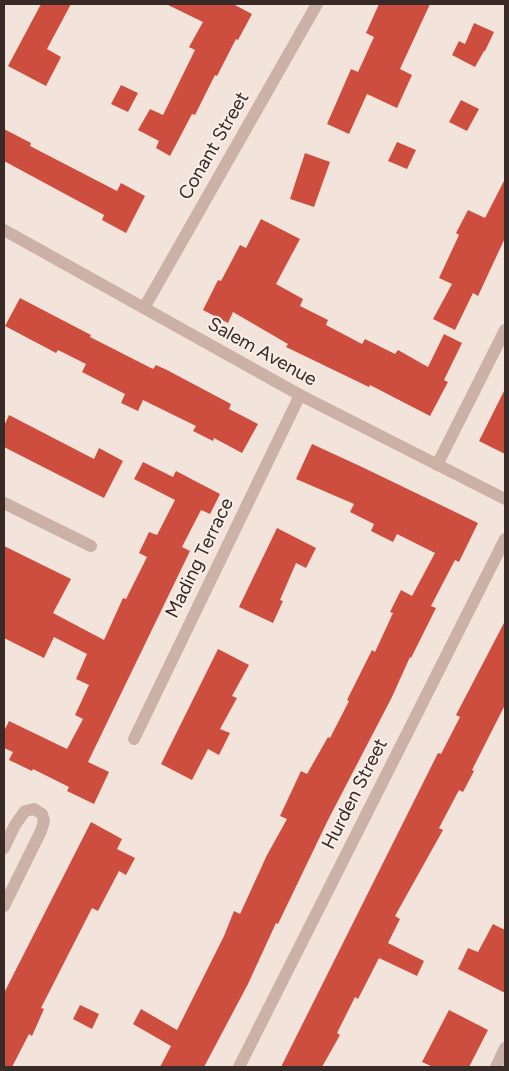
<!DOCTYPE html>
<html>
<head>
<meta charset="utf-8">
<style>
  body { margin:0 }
  #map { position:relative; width:509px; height:1071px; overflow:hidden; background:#f3e4db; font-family:Figtree,sans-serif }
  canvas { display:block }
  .frame { position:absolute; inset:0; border:5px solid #382a27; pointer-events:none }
</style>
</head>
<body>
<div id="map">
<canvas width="509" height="1071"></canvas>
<div class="frame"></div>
</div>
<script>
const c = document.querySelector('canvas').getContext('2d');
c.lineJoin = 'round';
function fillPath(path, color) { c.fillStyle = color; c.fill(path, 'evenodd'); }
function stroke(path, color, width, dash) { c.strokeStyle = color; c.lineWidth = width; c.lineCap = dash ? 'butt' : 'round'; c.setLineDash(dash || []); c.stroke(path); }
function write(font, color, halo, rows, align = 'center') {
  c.font = font + ' Figtree,sans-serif'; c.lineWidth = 4; c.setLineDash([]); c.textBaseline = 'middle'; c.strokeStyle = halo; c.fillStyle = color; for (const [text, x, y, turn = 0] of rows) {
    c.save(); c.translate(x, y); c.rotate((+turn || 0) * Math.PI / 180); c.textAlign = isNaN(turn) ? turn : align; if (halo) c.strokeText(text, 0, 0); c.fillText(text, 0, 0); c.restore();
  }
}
fillPath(new Path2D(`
  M41,4H71L47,49L61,57L46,86L8,66Z
  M166,4H233L252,14L238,40L236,39L217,76L215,75L195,115L192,114L170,156L156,148L159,141L138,130L150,109L163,115L195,50L189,47L203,22Z
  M379,4H430L400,69L412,75L397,108L367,94L349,134L327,124L351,69L358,72L374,37L366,33Z
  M474,23L494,32L485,51H484L475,67L452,55L459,41L465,44Z
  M121,85L138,93L128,112L111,104Z
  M461,100L479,109L467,131L449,122Z
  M4,129L31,143L30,146L117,191L121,183L145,196L126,233L102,220L104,215L4,161Z
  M397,142L416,150L407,169L388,161Z
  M305,153L330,162L314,207L290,199Z
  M505,179V238L478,296L473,293L455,330L433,319L452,284L439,278L459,235L456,233L468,210L485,218Z
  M261,219L300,239L276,284L303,299L300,306L328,320L326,325L362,344L365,339L395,354L398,350L428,367L444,334L462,343L444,380L448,382L430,416L370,385L369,387L286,347L288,344L233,312L228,323L203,310L218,280L221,281L240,245L246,248Z
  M20,298L91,335L90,337L153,369L156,365L167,370L231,404L229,409L258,424L242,453L214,438L213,441L193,431L196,426L143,400L138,411L121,403L125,394L82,372L86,364L58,350L56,353L5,326Z
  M505,389V454L479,441Z
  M9,415L94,459L99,448L123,461L104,498L4,447V426Z
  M312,444L362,467L478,523L459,562L455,560L431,606L436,608L411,658L410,657L392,697L328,820L278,924L276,923L248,984L204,1067H160L171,1046L133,1024L141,1009L177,1030L224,936L234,911L240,914L267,855L287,819L280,816L301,771L307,774L328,737L330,738L349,701L347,700L372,650L375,652L393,613L390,612L401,590L412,596L435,553L397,534L393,542L371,531L374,524L350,512L354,504L296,479Z
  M143,462L173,477L176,471L220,494L210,514L201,510L182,547L190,551L88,762L109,772L94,804L67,791L69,787L33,769L32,771L9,760L13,752L4,748V731L9,721L67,749L83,719L75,715L89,685L76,679L87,654L54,637L44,658L4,638V546L71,579L53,613L104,640L123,598L126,599L147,557L139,553L149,532L157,535L175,500L134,479Z
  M277,528L316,548L306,568L296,563L280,600L283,601L273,623L239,607Z
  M505,621V705L472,770L474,771L463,792L459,790L439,828L443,830L395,916L400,919L388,943L424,961L417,976L379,958L358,999L355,997L337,1033L340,1035L322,1067H281L438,753L441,754L460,717L456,715Z
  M218,649L249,665L232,696L237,698L220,729L230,733L219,755L208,749L192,780L161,764Z
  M91,822L122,839L117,849L135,858L126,875L119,871L98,911L92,908L41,1008L44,1009L32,1036L29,1034L12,1067H4V993Z
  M493,924L505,930V993L458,969L468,948L478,952Z
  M80,1005L99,1014L92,1029L73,1019Z
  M449,1010L488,1030L469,1067H433L422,1062Z`), '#cd4e3f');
stroke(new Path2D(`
  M4,230L300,395L505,499
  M144,308L317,4
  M437,465L505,330
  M4,503L91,546
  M134,739L300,395
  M4,848L15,825L25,811L34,809L42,814L44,821L41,831L4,906
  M239,1067L505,539
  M496,1067L505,1048`), '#ccb2a6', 12);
write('19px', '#382a27', '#fbefe8', [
  ["Conant Street",214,146,-60],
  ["Salem Avenue",262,352,29],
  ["Mading Terrace",200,558,-64],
  ["Hurden Street",355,794,-63]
]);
</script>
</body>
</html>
